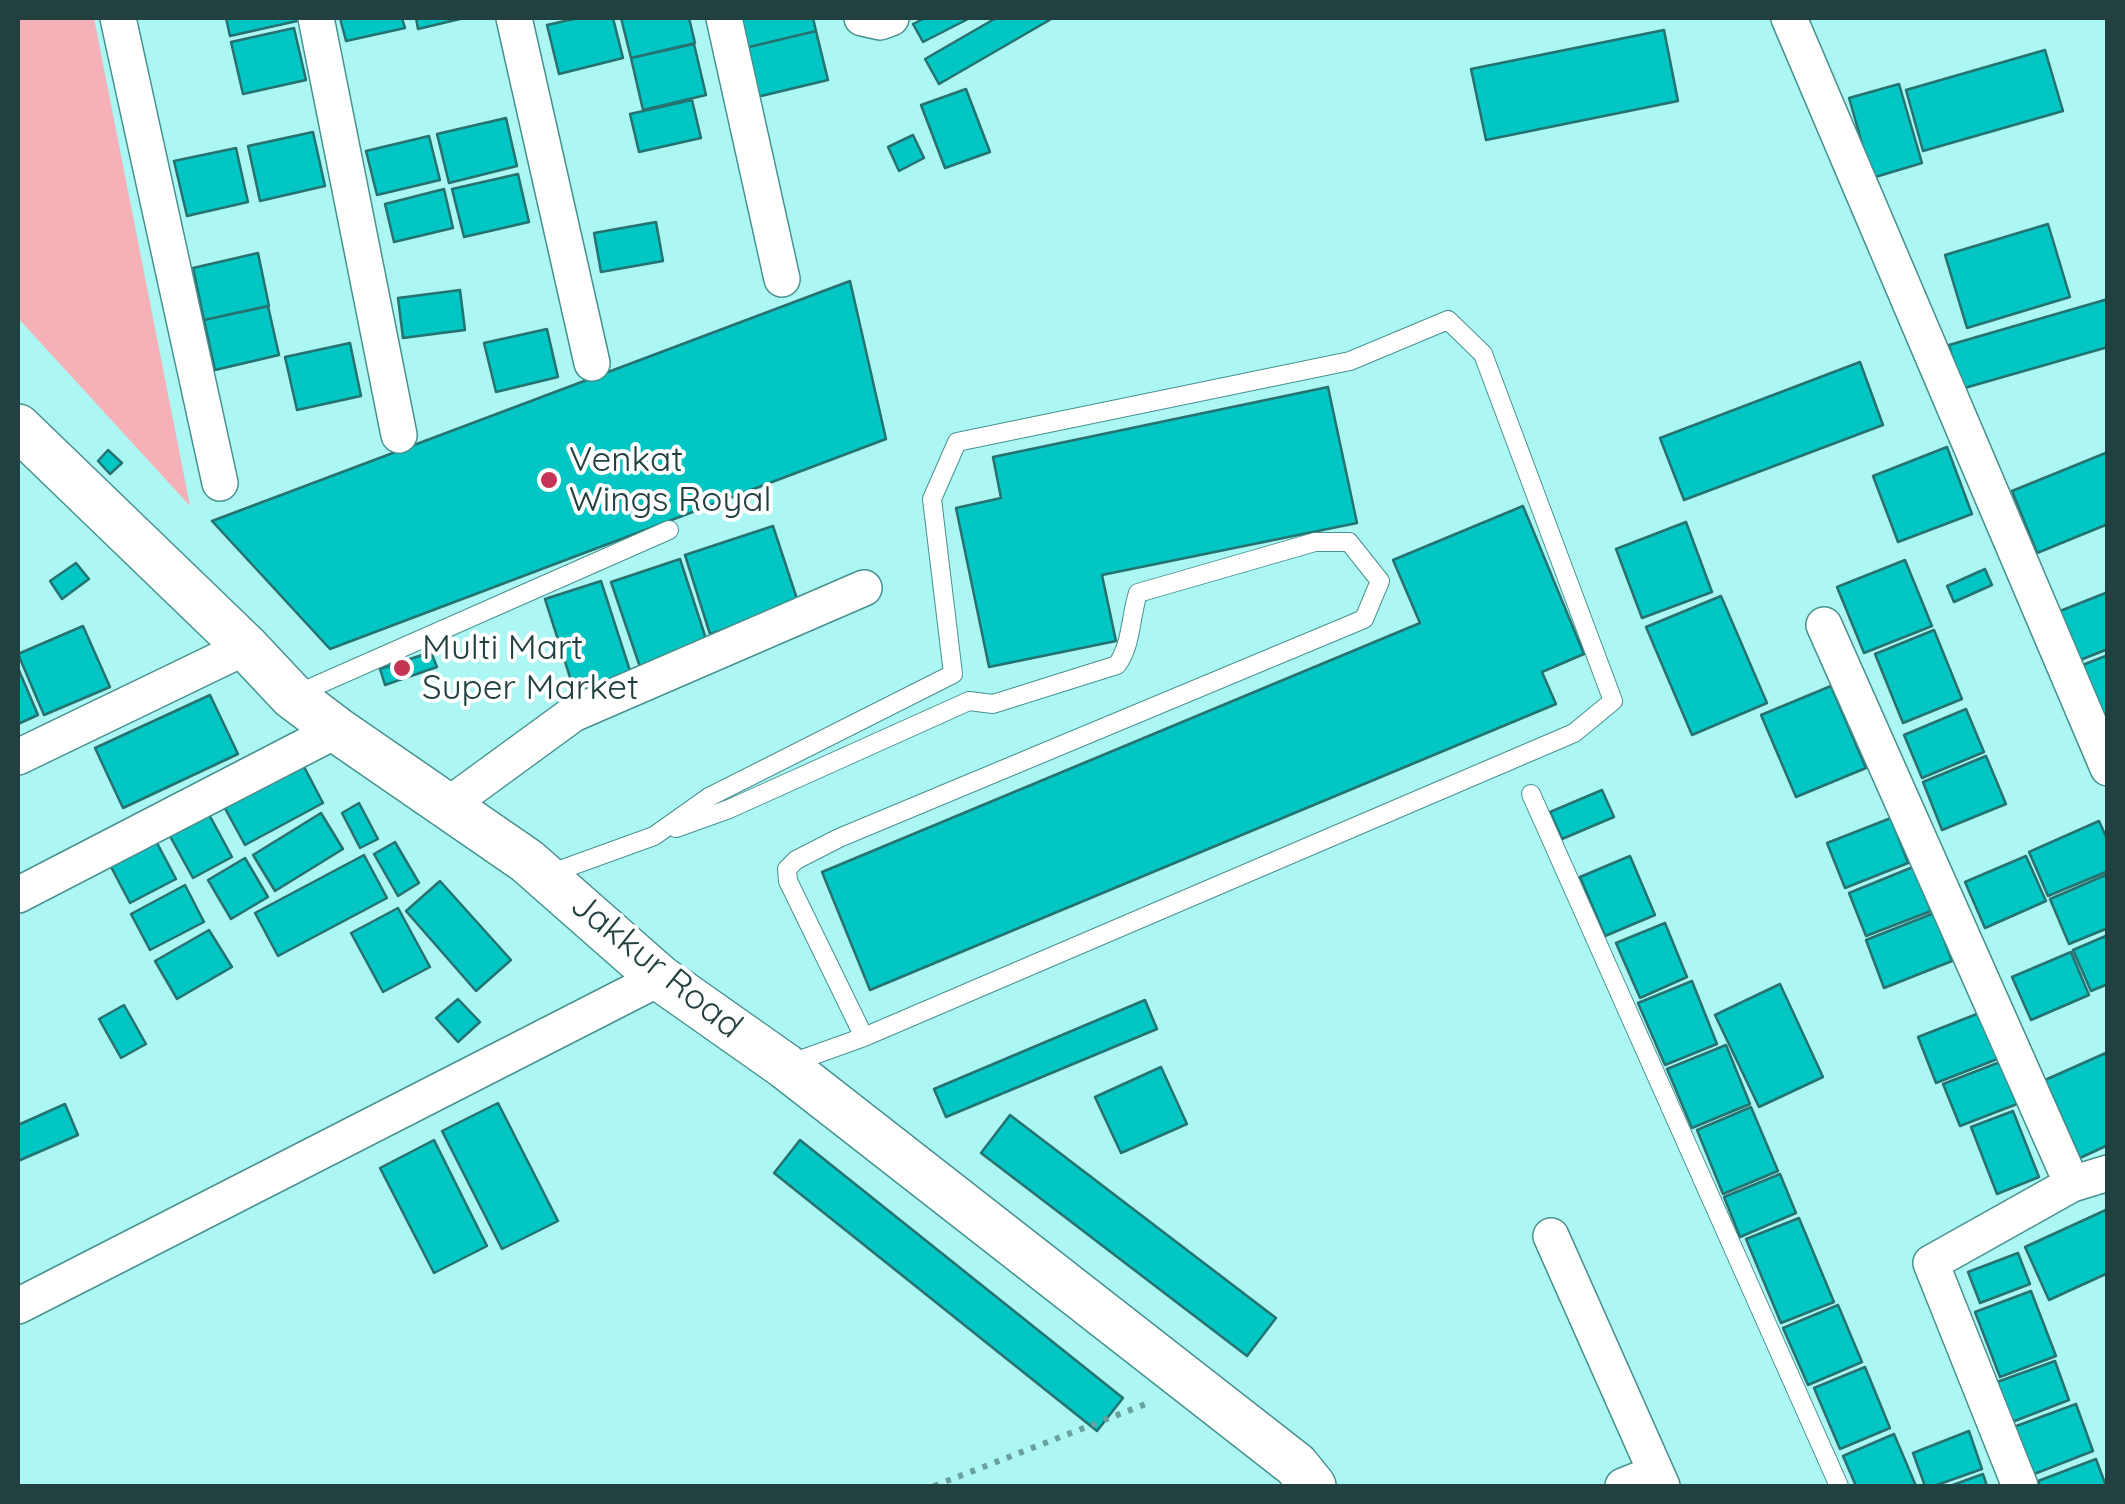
<!DOCTYPE html>
<html>
<head>
<meta charset="utf-8">
<style>
  body { margin:0 }
  #map { position:relative; width:2125px; height:1504px; overflow:hidden; background:#acf7f4; font-family:Quicksand,sans-serif }
  canvas { display:block }
  .frame { position:absolute; inset:0; border:20px solid #21403f; pointer-events:none }
</style>
</head>
<body>
<div id="map">
<canvas width="2125" height="1504"></canvas>
<div class="frame"></div>
</div>
<script>
const c = document.querySelector('canvas').getContext('2d');
c.lineJoin = 'round';
function fillPath(path, color) { c.fillStyle = color; c.fill(path, 'evenodd'); }
function stroke(path, color, width, dash) { c.strokeStyle = color; c.lineWidth = width; c.lineCap = dash ? 'butt' : 'round'; c.setLineDash(dash || []); c.stroke(path); }
function write(font, color, halo, rows, align = 'center') {
  c.font = font + ' Quicksand,sans-serif'; c.lineWidth = 8; c.setLineDash([]); c.textBaseline = 'middle'; c.strokeStyle = halo; c.fillStyle = color; for (const [text, x, y, turn = 0] of rows) {
    c.save(); c.translate(x, y); c.rotate((+turn || 0) * Math.PI / 180); c.textAlign = isNaN(turn) ? turn : align; if (halo) c.strokeText(text, 0, 0); c.fillText(text, 0, 0); c.restore();
  }
}
fillPath(new Path2D(`
  M18,18H94L190,506L18,318Z`), '#f5b1b7');
const building = new Path2D(`
  M226,18H296L297,21L230,36Z
  M340,18H402L405,28L346,41Z
  M416,18H464L418,29Z
  M578,18H613L623,58L559,74L547,25Z
  M621,18H689L695,43L631,58Z
  M738,18H813L816,31L745,48Z
  M925,18H970L923,42L913,24Z
  M996,18H1053L939,84L925,59Z
  M294,28L306,80L243,94L231,42Z
  M1664,30L1678,101L1486,140L1471,69Z
  M816,31L828,80L757,97L745,48Z
  M694,44L706,95L643,110L631,58Z
  M2045,50L2063,111L1923,151L1906,90Z
  M1899,84L1922,163L1872,178L1849,98Z
  M966,89L990,152L945,168L921,105Z
  M692,100L701,138L639,152L630,114Z
  M506,118L517,166L449,183L437,134Z
  M313,132L325,186L260,201L248,146Z
  M913,135L924,158L899,171L888,147Z
  M429,136L440,180L377,195L366,151Z
  M236,148L248,202L187,216L174,161Z
  M518,174L529,222L464,237L452,189Z
  M444,189L453,228L394,242L385,204Z
  M656,222L663,261L601,272L594,233Z
  M2048,224L2070,297L1967,328L1945,255Z
  M258,253L269,306L204,320L193,268Z
  M850,281L886,439L330,649L212,521Z
  M460,290L465,330L403,338L398,298Z
  M2108,299V347L1961,389L1949,345Z
  M268,306L279,355L215,370L204,320Z
  M547,329L558,377L496,392L484,343Z
  M350,343L361,396L297,410L285,357Z
  M1860,362L1883,425L1684,500L1660,438Z
  M1328,387L1357,523L1102,575L1116,641L989,667L956,508L1001,498L993,457Z
  M1947,447L1972,514L1898,542L1873,476Z
  M108,450L122,463L110,474L98,461Z
  M2108,452V524L2037,553L2012,491Z
  M1523,506L1584,654L1542,672L1556,704L870,990L822,872L1420,623L1393,560Z
  M1686,522L1712,592L1642,618L1616,549Z
  M773,526L799,605L710,634L685,555Z
  M680,559L708,645L640,667L611,582Z
  M1905,560L1932,626L1864,653L1837,587Z
  M76,563L89,579L62,599L50,581Z
  M1985,569L1992,585L1954,602L1947,586Z
  M601,581L632,677L576,696L545,599Z
  M2108,592V649L2070,664L2050,615Z
  M1721,596L1767,703L1692,735L1646,627Z
  M83,626L110,687L44,715L18,654Z
  M1934,630L1962,699L1903,723L1875,654Z
  M431,652L437,667L385,685L380,669Z
  M2108,655V733L2075,668Z
  M18,668L38,715L18,724Z
  M1831,686L1866,768L1796,797L1761,715Z
  M210,695L238,754L123,808L95,748Z
  M1966,709L1984,752L1922,778L1904,735Z
  M1986,756L2006,804L1942,830L1923,782Z
  M301,761L323,803L245,845L222,803Z
  M1602,790L1614,817L1562,839L1550,812Z
  M359,803L378,839L360,848L342,813Z
  M205,807L232,857L193,878L166,829Z
  M321,813L343,849L275,891L253,855Z
  M1891,818L1908,863L1845,888L1827,843Z
  M2099,821L2108,841V871L2048,896L2029,852Z
  M156,841L176,879L130,903L110,865Z
  M395,842L419,883L398,896L374,854Z
  M364,855L387,898L278,956L255,913Z
  M1630,856L1655,915L1605,936L1580,877Z
  M2026,856L2046,901L1985,928L1965,882Z
  M245,858L268,897L231,919L208,880Z
  M1913,867L1931,911L1866,936L1849,893Z
  M2108,874V928L2069,944L2050,899Z
  M440,881L511,960L476,991L406,911Z
  M185,885L204,922L150,950L131,914Z
  M398,908L430,967L383,992L351,933Z
  M1934,913L1952,961L1884,988L1866,940Z
  M1665,923L1687,977L1640,998L1616,943Z
  M209,930L232,967L177,999L155,961Z
  M2108,935V984L2091,991L2073,950Z
  M2071,952L2089,995L2031,1020L2012,977Z
  M1692,981L1717,1044L1665,1065L1638,1003Z
  M1780,984L1823,1077L1759,1107L1715,1015Z
  M458,999L480,1022L458,1042L436,1018Z
  M1145,1000L1157,1029L946,1117L934,1089Z
  M124,1005L146,1044L121,1058L99,1019Z
  M1982,1012L2000,1058L1936,1083L1918,1037Z
  M1726,1045L1750,1104L1692,1128L1667,1069Z
  M2108,1052V1145L2080,1158L2045,1080Z
  M2000,1062L2017,1104L1960,1126L1943,1084Z
  M1161,1067L1187,1124L1121,1153L1095,1097Z
  M498,1103L558,1221L502,1249L442,1131Z
  M65,1104L78,1135L18,1161V1125Z
  M1751,1107L1778,1171L1723,1194L1697,1130Z
  M2013,1111L2039,1177L1997,1194L1971,1127Z
  M1010,1115L1276,1318L1247,1356L981,1153Z
  M434,1140L487,1246L434,1273L380,1168Z
  M800,1140L1123,1398L1097,1431L774,1173Z
  M1780,1174L1796,1213L1740,1237L1724,1197Z
  M2108,1209V1273L2049,1300L2025,1247Z
  M1799,1218L1834,1302L1781,1323L1746,1239Z
  M2018,1253L2030,1284L1980,1303L1968,1272Z
  M2031,1291L2056,1356L2000,1377L1975,1312Z
  M1838,1305L1862,1362L1808,1385L1783,1328Z
  M2055,1361L2069,1400L2012,1422L1997,1382Z
  M1865,1367L1890,1428L1840,1449L1814,1388Z
  M2076,1404L2093,1451L2029,1476L2011,1428Z
  M1969,1431L1982,1469L1934,1486H1925L1913,1453Z
  M1894,1434L1916,1486H1856L1843,1456Z
  M2096,1459L2106,1486H2040L2038,1481Z
  M1983,1474L1987,1486H1950Z`);
fillPath(building, '#01c6c3');
stroke(building, '#257270', 2.5);
const service = new Path2D(`
  M297,694L669,530
  M1531,794L1839,1486
  M676,828L729,809L969,701L993,704L1117,665C1132,644 1130,618 1138,593L1315,542H1349L1380,581L1364,619L839,838L796,860L787,869L788,881L864,1037
  M549,874L654,836L709,797L953,674L932,499L957,442L1350,361L1448,320L1483,354L1613,701L1574,733L864,1037L786,1065`);
const minor = new Path2D(`
  M118,18L220,483
  M316,18L399,435
  M514,18L592,363
  M724,18L782,279
  M862,18L880,22L891,18
  M1789,18L2108,768
  M1824,625L2072,1184
  M18,757L246,647
  M447,806L573,714L864,588
  M18,895L337,730
  M1551,1236L1662,1486
  M18,1306L660,978
  M1623,1486L1656,1473
  M2020,1486L1931,1263L2072,1184L2108,1173`);
const tertiary = new Path2D(`
  M18,427L246,647L292,696L337,730L527,861L660,978L785,1066L1296,1465L1313,1486`);
stroke(service, '#47918e', 20);
stroke(minor, '#47918e', 38);
stroke(tertiary, '#47918e', 48);
stroke(new Path2D(`
  M934,1486L1151,1402`), '#6aa09e', 6, [5, 8]);
stroke(service, '#fff', 18);
stroke(minor, '#fff', 35);
stroke(tertiary, '#fff', 45);
for (const [x, y, r, color] of [
  [549,480,10,"#c43454"],
  [402,668,10,"#c43454"]
]) { const dot = new Path2D(); dot.arc(x, y, r, 0, 2 * Math.PI); c.fillStyle = color; c.fill(dot); stroke(dot, '#fff', 4); }
write('35px', '#21403f', '#fff', [
  ["Venkat",569,460],
  ["Wings Royal",569,500],
  ["Multi Mart",422,648],
  ["Super Market",422,688]
], 'left');
write('35px', '#21403f', '#fff', [
  ["Jakkur Road",656,966,39]
]);
</script>
</body>
</html>
